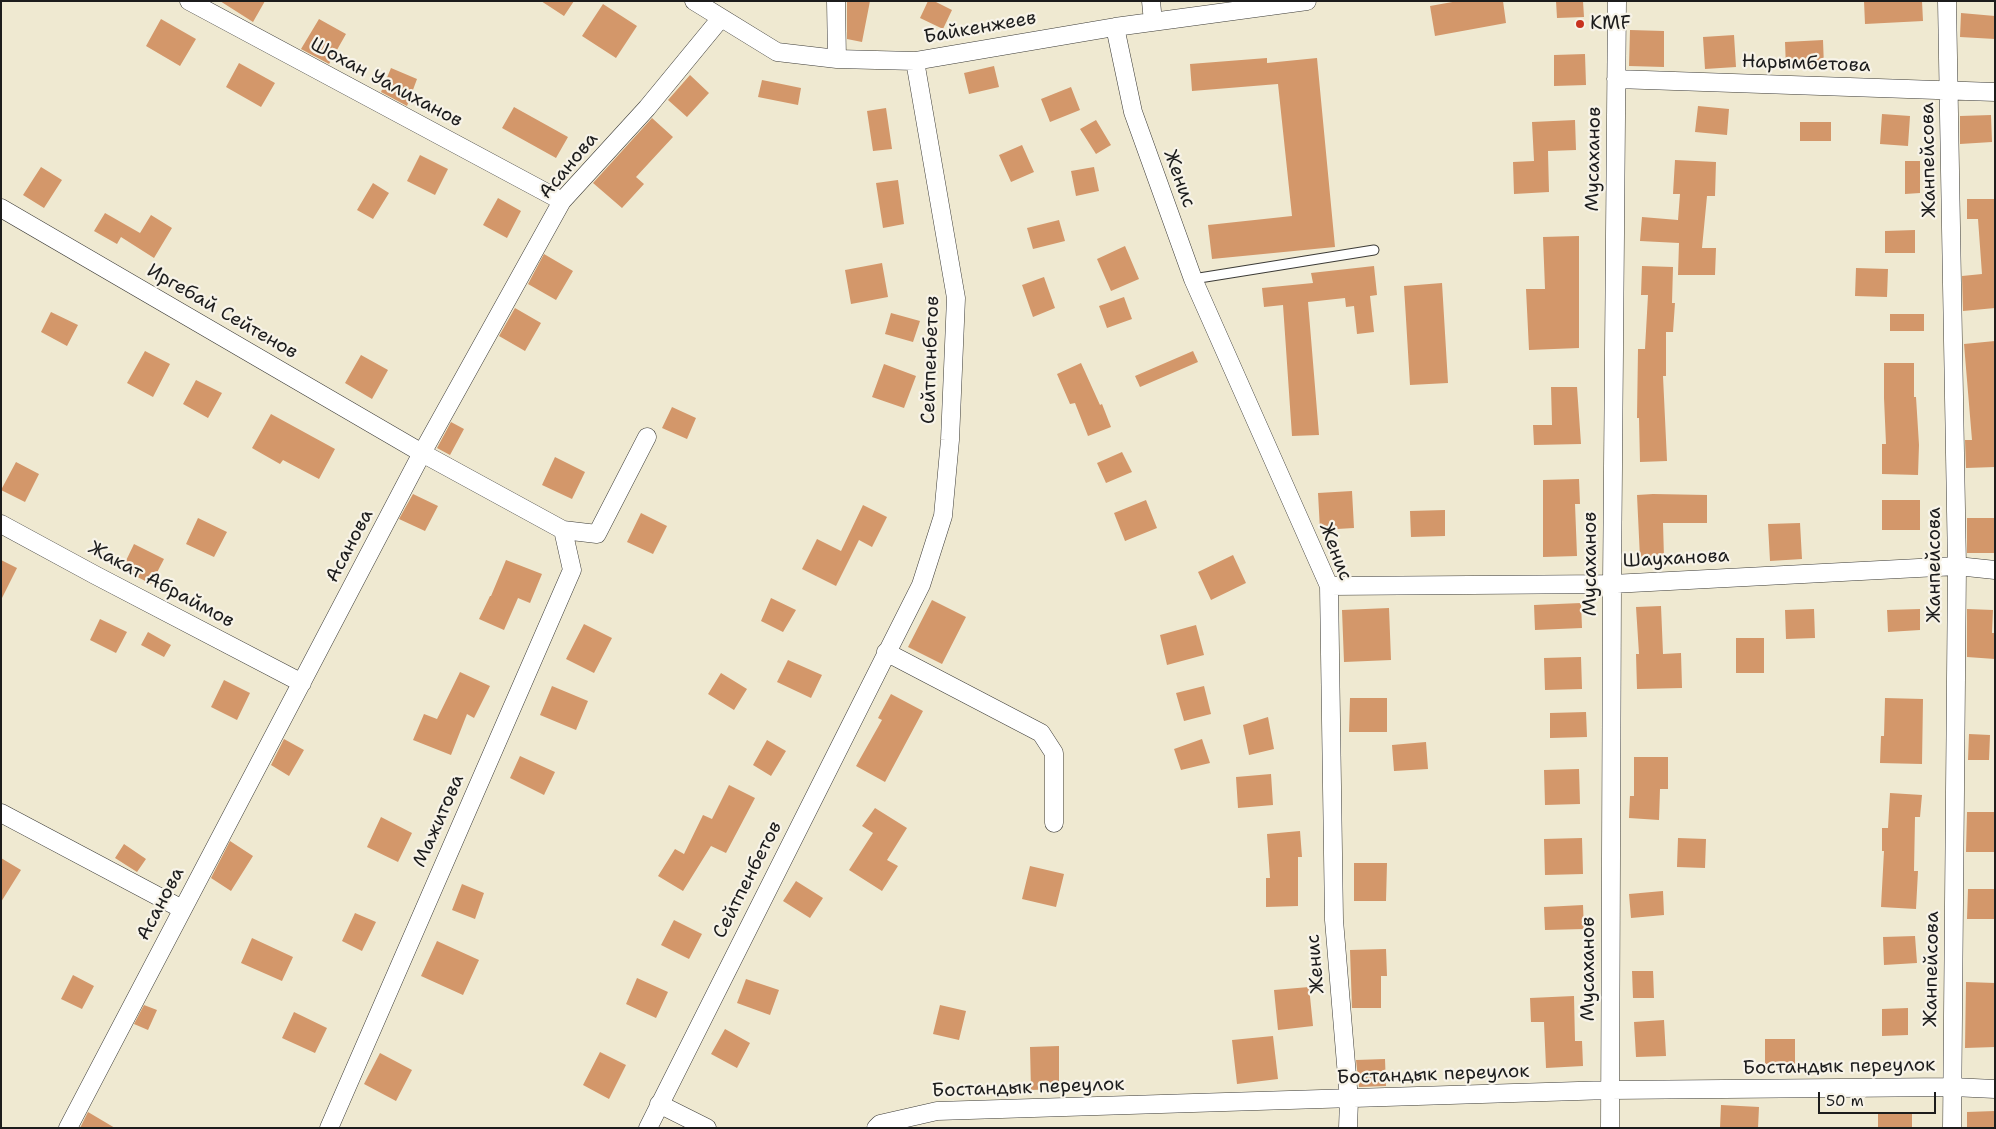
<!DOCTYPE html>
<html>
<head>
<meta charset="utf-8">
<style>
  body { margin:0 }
  #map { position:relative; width:1996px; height:1129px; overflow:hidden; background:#efe9d1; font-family:"Shantell Sans",sans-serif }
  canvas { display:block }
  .frame { position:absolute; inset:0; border:2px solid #1c1c1c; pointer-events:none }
  .scale { position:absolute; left:1818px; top:1092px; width:118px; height:22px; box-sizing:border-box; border:2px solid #1c1c1c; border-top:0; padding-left:6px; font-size:15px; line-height:18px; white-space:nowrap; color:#1c1c1c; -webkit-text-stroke:4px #f7f3e8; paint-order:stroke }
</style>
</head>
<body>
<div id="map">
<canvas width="1996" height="1129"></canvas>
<div class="frame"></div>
<div class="scale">50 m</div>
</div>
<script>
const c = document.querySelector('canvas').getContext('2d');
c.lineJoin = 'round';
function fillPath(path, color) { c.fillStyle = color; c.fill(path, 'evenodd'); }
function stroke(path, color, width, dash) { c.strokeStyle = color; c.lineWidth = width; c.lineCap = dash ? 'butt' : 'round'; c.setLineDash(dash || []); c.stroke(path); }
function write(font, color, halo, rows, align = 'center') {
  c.font = font + ' "Shantell Sans",sans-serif'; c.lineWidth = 4.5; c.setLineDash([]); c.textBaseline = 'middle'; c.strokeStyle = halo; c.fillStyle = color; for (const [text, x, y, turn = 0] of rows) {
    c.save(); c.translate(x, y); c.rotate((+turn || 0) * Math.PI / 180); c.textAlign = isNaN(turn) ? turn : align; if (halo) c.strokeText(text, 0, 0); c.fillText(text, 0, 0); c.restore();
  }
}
fillPath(new Path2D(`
  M220,1H265L253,22Z
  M541,1H574L564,16Z
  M847,1H870L862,42L847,39Z
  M928,1H934L952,10L943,29L920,18Z
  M1458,1H1503L1506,23L1435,36L1430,6Z
  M1556,1H1583L1584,17L1557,18Z
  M1864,1H1922L1923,21L1865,24Z
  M603,4L637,26L616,58L582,36Z
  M1961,13L1995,16V39L1960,37Z
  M161,19L196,39L180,66L146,46Z
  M319,19L346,34L329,64L301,49Z
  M1630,30L1664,31V67L1629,66Z
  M1734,35L1736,67L1705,69L1703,37Z
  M1823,40L1824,67L1786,68L1785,42Z
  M1585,54L1586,85L1554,86V55Z
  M1267,58V63L1317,58L1335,247L1212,259L1208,225L1292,216L1278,84L1192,91L1190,64Z
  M239,63L275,83L261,107L226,87Z
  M994,66L999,87L969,94L964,73Z
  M391,68L417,79L407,106L381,92Z
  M690,75L709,93L687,117L668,100Z
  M762,80L801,88L798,105L758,97Z
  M1071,87L1080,110L1050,122L1041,99Z
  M1698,106L1729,109L1727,135L1695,132Z
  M514,107L568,137L556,158L502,128Z
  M886,108L892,149L873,151L867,111Z
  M1882,114L1910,116L1908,146L1880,144Z
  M1991,115L1992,142L1960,144V116Z
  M652,118L673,137L636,177L644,184L622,208L593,183Z
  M1096,120L1111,145L1096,154L1080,129Z
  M1575,120L1576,150L1548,151L1549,192L1514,194L1513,162L1534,161L1532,122Z
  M1800,122H1831V141H1800Z
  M1022,145L1034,172L1011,182L999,155Z
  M420,155L448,169L435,195L407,181Z
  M1675,160L1716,162L1715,196H1707L1702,248H1716L1715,275H1678L1679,243L1640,241L1642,217L1678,220L1680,194H1673Z
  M1905,161H1920V193L1905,194Z
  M41,167L62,180L44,208L23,195Z
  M1094,167L1099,191L1076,196L1071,171Z
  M898,180L904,224L883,228L876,183Z
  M373,183L389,193L373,219L357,210Z
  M498,198L521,211L507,238L483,225Z
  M1967,199H1995V308L1963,311L1962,276L1982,274L1978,219H1967Z
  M105,213L140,233L151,215L172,228L154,258L121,237L117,244L94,231Z
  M1059,220L1065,241L1033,249L1027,228Z
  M1915,230V253H1885V231Z
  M1579,236V348L1529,350L1526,289H1545L1543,237Z
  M1125,246L1139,279L1111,291L1097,259Z
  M544,254L573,271L556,300L528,284Z
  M882,263L888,297L851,304L845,270Z
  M1374,266L1377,295L1370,296L1374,332L1357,334L1354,306L1346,307L1345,298L1308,302L1319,435L1292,436L1283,305L1264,307L1262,288L1313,283L1311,273Z
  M1642,266L1673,267L1672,303H1675L1673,332H1666V376H1663L1667,461L1640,462L1639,418H1637L1638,349H1645L1648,295H1641Z
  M1856,268L1888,269L1887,297L1855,296Z
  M1044,277L1055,308L1033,317L1022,285Z
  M1442,283L1448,383L1410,385L1404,286Z
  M1124,297L1132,319L1107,328L1099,306Z
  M515,308L541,323L525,351L499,336Z
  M51,312L78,325L67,346L41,332Z
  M891,313L920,321L913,342L885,334Z
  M1890,314H1924V331H1890Z
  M1995,341V467L1966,468L1965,440H1972L1964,344Z
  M145,351L170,364L153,397L127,383Z
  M1193,351L1198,362L1140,387L1135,376Z
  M361,355L388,370L372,399L345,383Z
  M1081,363L1100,405L1102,404L1111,427L1088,436L1075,403L1070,404L1057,374Z
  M1884,363H1914V397H1916L1919,445L1918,475L1882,474V444H1886L1884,398Z
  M884,364L916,376L904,408L872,397Z
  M196,380L222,393L208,418L183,404Z
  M1551,387H1577L1581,444L1534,445L1533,425H1552Z
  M672,407L696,418L687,439L662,428Z
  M271,414L335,449L319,479L283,460L280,464L252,448Z
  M451,422L464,429L450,455L437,448Z
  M1122,452L1132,472L1106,483L1097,463Z
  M555,457L585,472L572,499L542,485Z
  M16,462L39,474L25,502L1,490Z
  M1579,479L1580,504H1575L1577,556L1543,557V480Z
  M1352,491L1354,528L1320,530L1318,493Z
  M413,494L438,506L425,531L399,519Z
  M1653,494L1707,495V523H1663L1664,558H1640L1637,495Z
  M1146,500L1157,528L1125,541L1114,513Z
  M1882,500H1920V530H1882Z
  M863,505L887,517L872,547L859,540L836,586L802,569L817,539L841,551Z
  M1445,510V536L1411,537L1410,511Z
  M641,513L667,526L653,554L627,542Z
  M198,518L227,532L214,557L186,544Z
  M1967,518H1995V553H1967Z
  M1800,523L1802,559L1770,561L1768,524Z
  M134,544L164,559L151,584L122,569Z
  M1233,555L1246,583L1211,600L1198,572Z
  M1,560L17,568L1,600Z
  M506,560L542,574L530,603L518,598L504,630L479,619L490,596H491Z
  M771,598L796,610L783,632L761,621Z
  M932,600L966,617L942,664L908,647Z
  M1581,603L1582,628L1535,630L1534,605Z
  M1661,606L1663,654L1681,653L1682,688L1637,689L1636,654H1639L1636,607Z
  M1389,608L1391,660L1344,662L1342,610Z
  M1814,609L1815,638L1786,639L1785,610Z
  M1920,609V630L1888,632L1887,610Z
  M1967,609L1993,610L1992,633H1995V659L1967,657Z
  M100,619L127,632L116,653L90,640Z
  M584,624L612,638L594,673L566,659Z
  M1196,625L1204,655L1167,665L1160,635Z
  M148,632L171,645L164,657L141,645Z
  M1736,638H1764V673H1736Z
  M1581,657L1582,689L1545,690L1544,658Z
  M788,660L822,675L811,698L777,682Z
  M460,672L490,686L474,718L467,714L451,755L413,740L424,714L437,719Z
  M721,673L747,689L734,710L708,694Z
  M224,680L250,693L237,720L211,707Z
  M552,686L588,701L576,730L540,715Z
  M1204,686L1211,714L1184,721L1176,693Z
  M891,694L923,711L885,782L856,766L882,720L878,718Z
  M1350,698H1387V732H1349Z
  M1885,698L1923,699L1922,764L1880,763L1881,736H1884Z
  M1586,712L1587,737L1550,738V713Z
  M1268,717L1274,749L1249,755L1243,725Z
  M1969,734L1990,735L1989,760H1968Z
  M284,739L304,750L289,776L271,765Z
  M1202,739L1210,763L1181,770L1174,749Z
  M767,740L786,751L771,776L753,765Z
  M1426,742L1428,769L1394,771L1392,745Z
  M520,756L555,772L544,795L510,778Z
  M1634,757H1668V789H1660L1659,820L1629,818L1630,796H1634Z
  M1579,769L1580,804L1545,805L1544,770Z
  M1271,774L1273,805L1238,808L1236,777Z
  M729,785L755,798L726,853L711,846L683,891L658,876L675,849L684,854L703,815L712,819Z
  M1890,793L1922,795L1920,817H1915L1914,871H1918L1916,909L1881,907L1884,851H1882V828H1888Z
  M875,808L907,828L887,860L898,866L882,891L849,870L873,833L862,826Z
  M1967,812H1994V852H1966Z
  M381,817L412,833L398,862L367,847Z
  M1300,831L1302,857H1298V906L1266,907V878H1270L1267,834Z
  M1582,838L1583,874L1545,875L1544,839Z
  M1678,838L1706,839L1705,868L1677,867Z
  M230,841L253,856L231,891L211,878Z
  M124,844L146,859L137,872L115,858Z
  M1,858L21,870L1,902Z
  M1354,863H1387L1386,901H1354Z
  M1030,866L1064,874L1056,907L1022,899Z
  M796,881L823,898L810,918L783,901Z
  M462,884L484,893L475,919L452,910Z
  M1968,889H1995V919H1967Z
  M1663,891L1664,915L1631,918L1629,894Z
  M1583,905L1584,929L1545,930L1544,907Z
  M355,913L376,922L362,951L342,941Z
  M674,920L702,934L689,959L661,945Z
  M1915,936L1917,963L1884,965L1883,937Z
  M252,938L293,957L282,981L241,963Z
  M437,941L479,960L463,995L421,976Z
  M1386,949L1387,976H1381V1008H1352L1350,950Z
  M1632,971H1653L1654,998H1633Z
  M73,975L94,986L82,1009L61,999Z
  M637,978L668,992L656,1018L626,1004Z
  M746,979L779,990L770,1015L737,1003Z
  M1966,982L1995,983V1047L1965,1048Z
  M1309,987L1313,1026L1278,1030L1274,990Z
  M1574,996L1575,1041H1582L1583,1066L1546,1068L1544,1022H1531L1530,998Z
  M144,1005L157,1010L148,1030L134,1024Z
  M940,1005L966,1011L959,1040L933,1034Z
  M1908,1008V1035L1882,1036V1009Z
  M294,1012L327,1028L315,1053L282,1038Z
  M1664,1020L1666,1056L1636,1057L1634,1022Z
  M725,1029L750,1043L737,1068L711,1054Z
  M1273,1036L1278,1079L1237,1084L1232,1040Z
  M1765,1039H1795V1064H1765Z
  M1059,1046V1089L1031,1090L1030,1047Z
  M600,1052L626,1065L609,1099L583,1085Z
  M380,1053L412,1070L396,1101L364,1084Z
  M1385,1059L1386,1086L1359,1087L1356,1060Z
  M1721,1105L1759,1107L1758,1128H1720Z
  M1995,1111V1128H1967V1112Z
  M88,1112L115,1128H80Z
  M1878,1113H1912V1128H1878Z`), '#d3976a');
const lane = new Path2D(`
  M1193,279L1374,250`);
const street = new Path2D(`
  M189,1L562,201
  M694,1L777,52L837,59L915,61L1115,27L1307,1
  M836,1L837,59
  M1151,1L1153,22
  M1947,1L1957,566L1952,1128
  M1115,27L1133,112L1193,279L1329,586L1334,920L1349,1100L1348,1128
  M1616,79L1995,92
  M1,208L422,453L563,530L572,570L329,1128
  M1,524L95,575L302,683
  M563,530L597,534L647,437
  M1329,586L1612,584L1957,566L1995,570
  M886,652L1041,733L1054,753V823
  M1,813L182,909
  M659,1104L707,1128
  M68,1128L422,453L562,201L647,108L721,18
  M648,1128L921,585L943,516L950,440L956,298L915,61
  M876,1128L880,1124L937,1111L1610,1090L1952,1087L1995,1089
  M1610,1128L1612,584L1617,1`);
stroke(lane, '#3c3b37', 11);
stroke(street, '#3c3b37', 19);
stroke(lane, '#fff', 9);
stroke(street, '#fff', 18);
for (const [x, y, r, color] of [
  [1580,24,5,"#c8321e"]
]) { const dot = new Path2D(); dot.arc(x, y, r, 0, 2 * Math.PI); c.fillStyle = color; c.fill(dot); stroke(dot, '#f7f3e8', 2); }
write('19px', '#1c1c1c', '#f7f3e8', [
  ["KMF",1590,24]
], 'left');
write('19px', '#1c1c1c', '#f7f3e8', [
  ["Байкенжеев",980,28,-10],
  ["Нарымбетова",1806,64,2],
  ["Шохан Уалиханов",386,83,28],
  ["Мусаханов",1594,159,-89],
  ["Жанпейсова",1929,160,-91],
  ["Асанова",569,166,-50],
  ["Женис",1179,179,70],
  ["Иргебай Сейтенов",222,312,30],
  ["Сейтпенбетов",931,360,-88],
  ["Асанова",350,546,-62],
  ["Женис",1335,552,69],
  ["Шауханова",1676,559,-3],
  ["Мусаханов",1591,564,-90],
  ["Жанпейсова",1935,565,-90],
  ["Жакат Абраймов",161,585,28],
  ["Мажитова",439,821,-66],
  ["Сейтпенбетов",748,880,-63],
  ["Асанова",161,904,-62],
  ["Женис",1316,964,-95],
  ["Мусаханов",1589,969,-90],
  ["Жанпейсова",1932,969,-89],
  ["Бостандык переулок",1839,1067,-1],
  ["Бостандык переулок",1433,1075,-2],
  ["Бостандык переулок",1028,1088,-2]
]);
</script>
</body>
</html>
